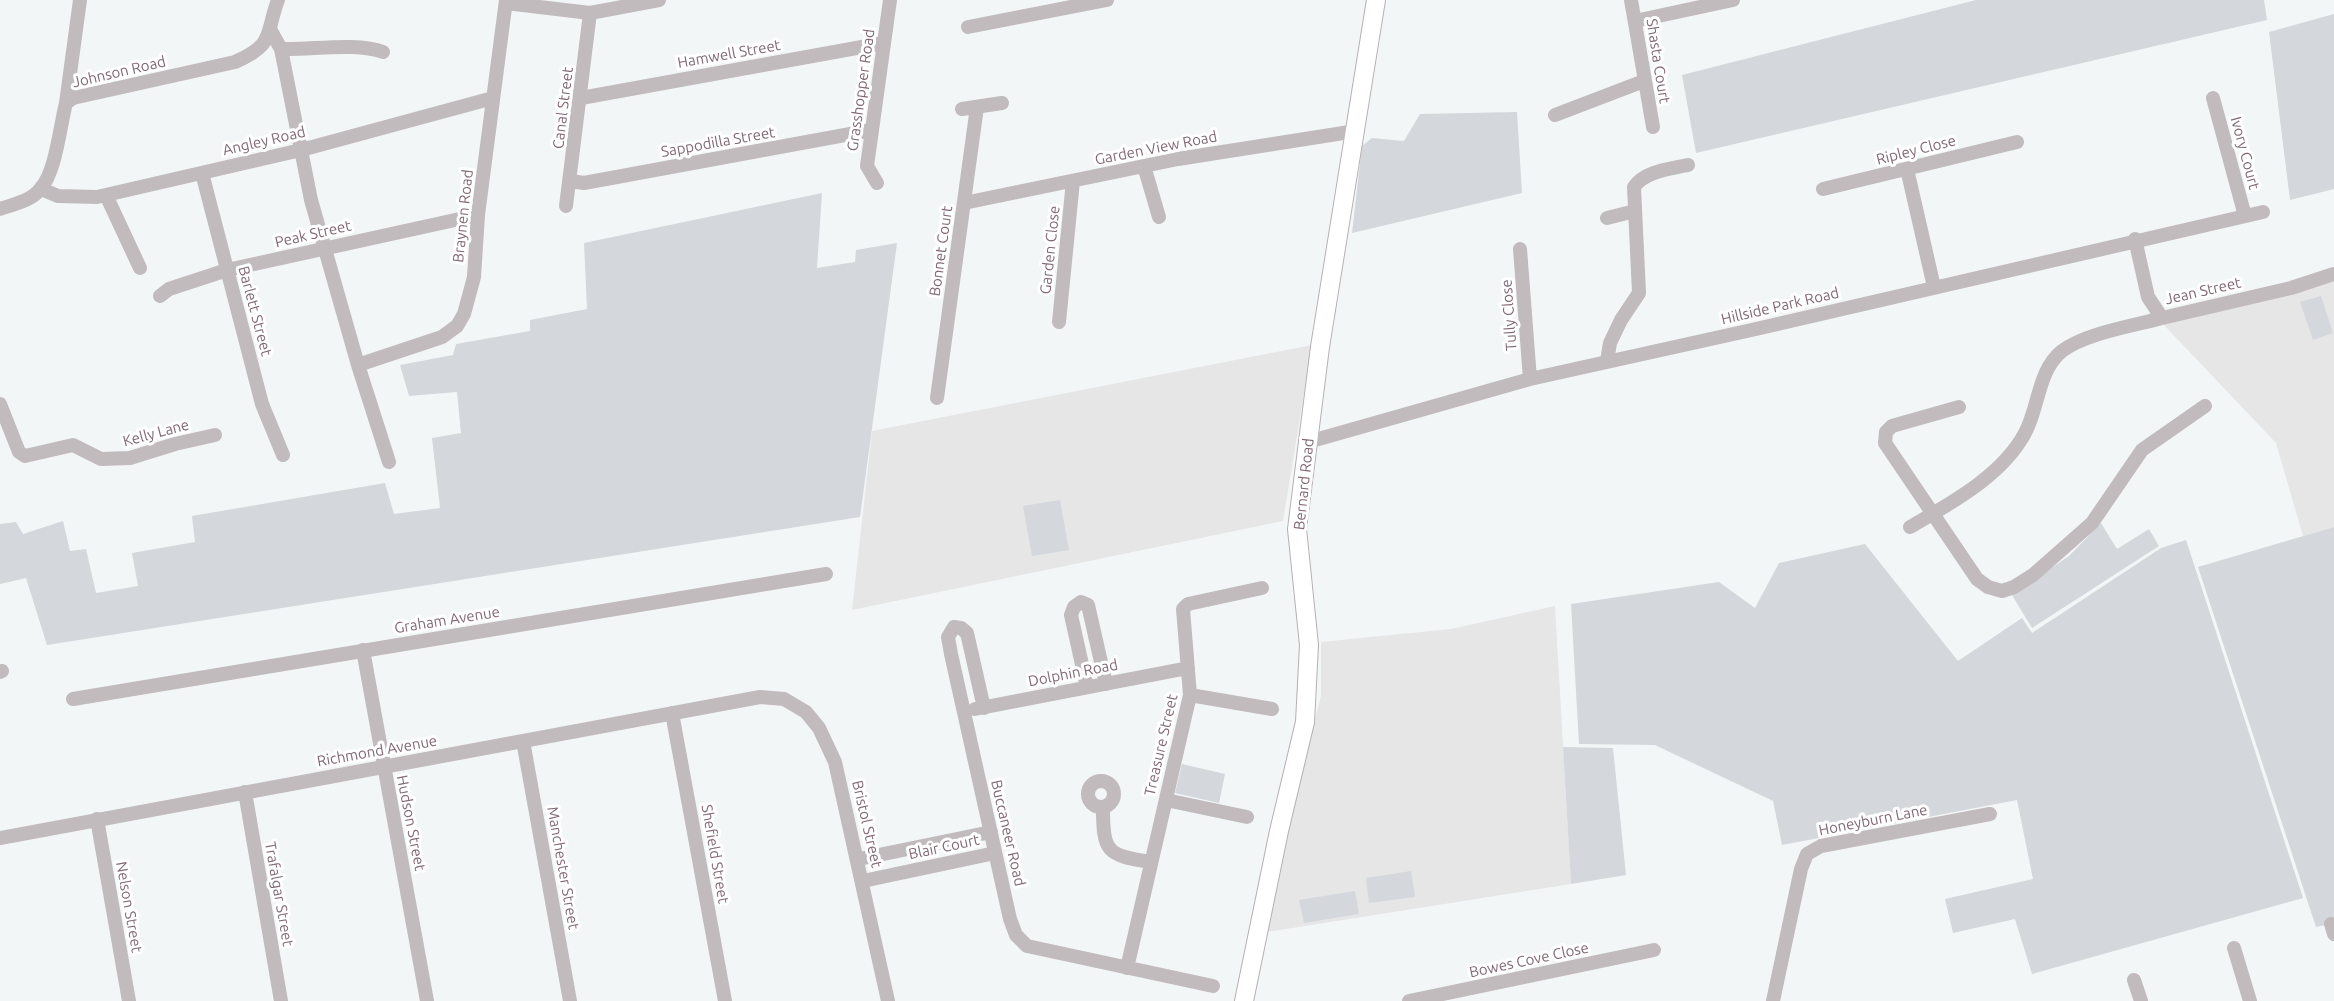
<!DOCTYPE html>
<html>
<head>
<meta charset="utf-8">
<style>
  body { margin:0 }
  canvas { display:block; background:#f3f6f6 }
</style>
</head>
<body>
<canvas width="2334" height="1001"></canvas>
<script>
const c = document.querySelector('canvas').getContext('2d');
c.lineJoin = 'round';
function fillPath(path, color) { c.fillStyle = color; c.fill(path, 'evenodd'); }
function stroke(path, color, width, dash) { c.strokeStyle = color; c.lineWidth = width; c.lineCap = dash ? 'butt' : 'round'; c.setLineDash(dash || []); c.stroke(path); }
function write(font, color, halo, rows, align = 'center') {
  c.font = font + ' Ubuntu,sans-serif'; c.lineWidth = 6; c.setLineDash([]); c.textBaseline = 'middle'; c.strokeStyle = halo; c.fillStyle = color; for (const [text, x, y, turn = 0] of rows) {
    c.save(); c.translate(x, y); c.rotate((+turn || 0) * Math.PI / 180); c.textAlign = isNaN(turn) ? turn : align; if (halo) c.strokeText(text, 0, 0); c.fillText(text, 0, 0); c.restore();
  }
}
fillPath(new Path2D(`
  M2334,280V527L2303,536L2276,443L2163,324Z
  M1312,345L1283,521L852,610L872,431Z
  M1555,606L1571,884L1267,932L1296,789L1321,696V642L1451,629Z`), '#e6e6e7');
fillPath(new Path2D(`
  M1976,0H2264L2267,20L1696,153L1682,75Z
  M2334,14V189L2290,200L2269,32Z
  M1517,112L1522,193L1352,233L1362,146L1372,138L1404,141L1420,114Z
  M822,193L817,268L855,262L856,250L897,243L860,517L47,645L26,578L0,584V524L16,522L23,534L63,521L70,551L86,549L96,593L138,586L132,553L195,542L192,516L385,483L394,514L440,508L432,438L461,433L457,392L409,396L400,365L453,355L456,344L530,331V320L587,309L584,243Z
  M2321,296L2333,333L2313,340L2300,302Z
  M1060,500L1069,550L1032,556L1023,506Z
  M2101,523L2117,549L2149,529L2159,546L2032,628L2012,595L2069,556Z
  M2334,527V923L2316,927L2198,567Z
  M2186,540L2303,898L2032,974L2015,919L1953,933L1945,899L2033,879L2017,800L1782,845L1773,801L1655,745L1579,744L1571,604L1719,582L1755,608L1779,563L1865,544L1958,661L2022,618L2032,633L2161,548Z
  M1563,747L1613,748L1626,875L1571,884Z
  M1182,764L1225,774L1219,803L1175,793Z
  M1411,871L1415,897L1369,903L1366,878Z
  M1355,891L1359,914L1304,923L1299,900Z`), '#d4d7dc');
const major = new Path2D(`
  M1244,1001L1279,831L1305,722L1309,645L1297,529L1320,347L1376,0`);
stroke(major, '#b6afb3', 20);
stroke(new Path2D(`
  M1631,0L1653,127
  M506,3L590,13L659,0
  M1635,21L1733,0
  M968,27L1107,0
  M271,31L281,49L311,200L358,365L389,462
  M281,49C312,50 357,42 383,52
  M581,98L884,43
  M2213,98L2245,216
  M66,103L80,0
  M962,109L1002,103
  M1555,115L1644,81
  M1144,166L1159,217
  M1907,169L1934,287
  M202,173L262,404L283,455
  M571,181L584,183L872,130
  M877,183L867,166L890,0
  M41,189L58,196L97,197L301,150L493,98
  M1823,189L2017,142
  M106,195L140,268
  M964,203L1178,159L1356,131
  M566,206L590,13
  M0,209C14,204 32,201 41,188C56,171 60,126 66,103L73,98L235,62C276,44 265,34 278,0
  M1607,218L1635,211
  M2135,239L2148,297L2162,318L2291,288L2334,274
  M1520,249L1530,379
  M160,296L169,289L227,270L478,215
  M1059,322L1073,181
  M1607,361L1610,343L1621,320L1639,293L1634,187C1645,171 1670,169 1688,165
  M358,365L442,337L457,326L464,314L474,277L478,215L506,0
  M937,398L977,107
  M0,404L19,452L25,456L73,445L101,459L130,458L175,444L215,435
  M1959,407L1892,426L1886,432L1885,443L1977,579L1988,587L2002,591L2014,587L2033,575L2092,523L2142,450L2205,406
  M1308,442L1530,379L1756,329L2263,212
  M1910,527C1951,503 2002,476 2025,433C2039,407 2038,370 2062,351C2086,333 2133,326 2162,318
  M363,650L427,1001
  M0,672L2,671
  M1087,687L1071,615L1074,607L1081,602L1088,605L1106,684
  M1190,695L1272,709
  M73,699L826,574
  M984,708L967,633L961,628L954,627L948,637L951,654L1010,919L1016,935L1027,946L1213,986
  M975,709L1188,668
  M672,713L725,1001
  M523,741L570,1001
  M1088 794a13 13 0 1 1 26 0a13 13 0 1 1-26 0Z
  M245,792L281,1001
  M1166,800L1247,817
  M1103,807C1103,853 1107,855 1151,862
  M97,819L129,1001
  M0,838L760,697L784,699L806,712L819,728L835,762L888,1001
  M859,859L991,832
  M863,881L995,853
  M2331,924L2334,934
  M2234,948L2250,1001
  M1127,968L1190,695L1183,609L1188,604L1262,588
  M2134,980L2141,1001
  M1409,1001L1654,950
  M1773,1001L1801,869L1807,854L1821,846L1990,814`), '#c2bbbe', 14);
stroke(major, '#fff', 18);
write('15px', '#806875', '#fff', [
  ["Hamwell Street",729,54,-10],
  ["Shasta Court",1658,61,81],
  ["Johnson Road",119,72,-13],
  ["Grasshopper Road",861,90,-82],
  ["Canal Street",563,108,-83],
  ["Angley Road",264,141,-13],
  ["Sappodilla Street",718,142,-10],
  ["Garden View Road",1156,148,-11],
  ["Ripley Close",1916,150,-14],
  ["Ivory Court",2245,153,75],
  ["Braynen Road",463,216,-84],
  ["Peak Street",313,234,-13],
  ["Garden Close",1050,250,-84],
  ["Bonnet Court",941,251,-82],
  ["Jean Street",2203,291,-13],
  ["Hillside Park Road",1780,306,-13],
  ["Barlett Street",255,311,75],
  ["Tully Close",1509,315,-94],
  ["Kelly Lane",156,433,-15],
  ["Bernard Road",1304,484,-84],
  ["Graham Avenue",447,620,-9],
  ["Dolphin Road",1073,673,-11],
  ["Treasure Street",1161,745,-77],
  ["Richmond Avenue",377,751,-10],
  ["Honeyburn Lane",1873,820,-11],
  ["Hudson Street",411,823,79],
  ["Bristol Street",867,824,77],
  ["Buccaneer Road",1008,833,77],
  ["Blair Court",944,847,-12],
  ["Shefield Street",715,854,80],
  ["Manchester Street",563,868,80],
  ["Trafalgar Street",279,894,80],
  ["Nelson Street",129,907,80],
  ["Bowes Cove Close",1529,960,-12]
]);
</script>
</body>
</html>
